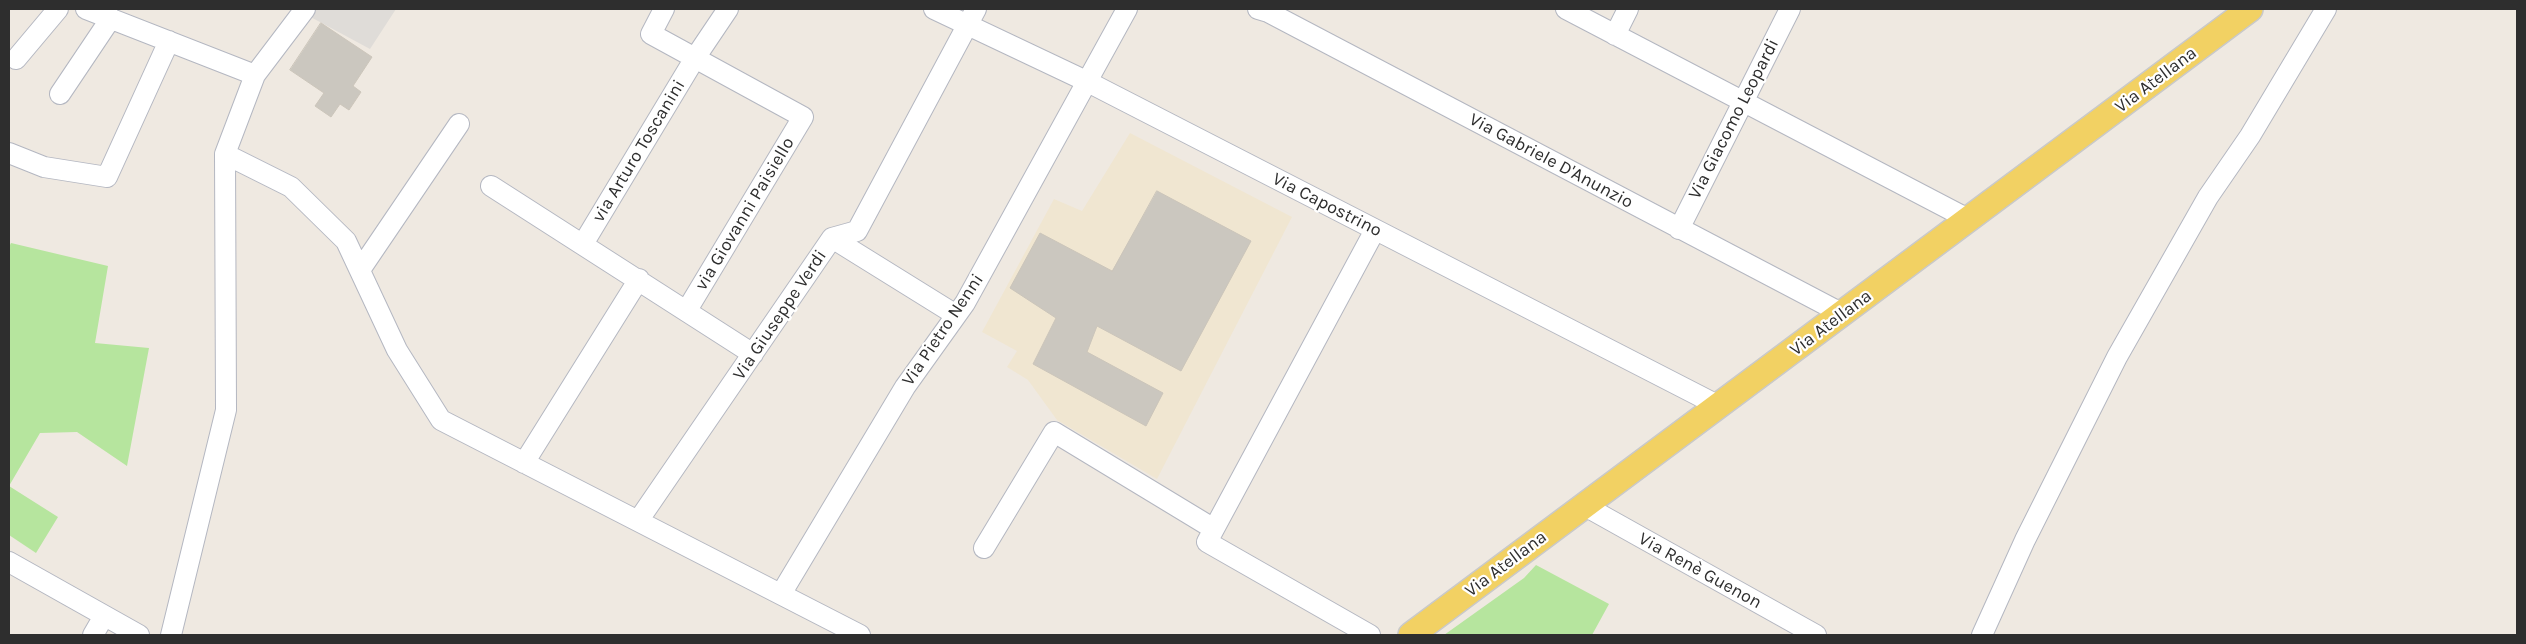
<!DOCTYPE html>
<html>
<head>
<meta charset="utf-8">
<style>
  body { margin:0 }
  #map { position:relative; width:2526px; height:644px; overflow:hidden; background:#efe9e1; font-family:Karla,sans-serif }
  canvas { display:block }
  .frame { position:absolute; inset:0; border:10px solid #2e2e2e; pointer-events:none }
</style>
</head>
<body>
<div id="map">
<canvas width="2526" height="644"></canvas>
<div class="frame"></div>
</div>
<script>
const c = document.querySelector('canvas').getContext('2d');
c.lineJoin = 'round';
function fillPath(path, color) { c.fillStyle = color; c.fill(path, 'evenodd'); }
function stroke(path, color, width, dash) { c.strokeStyle = color; c.lineWidth = width; c.lineCap = dash ? 'butt' : 'round'; c.setLineDash(dash || []); c.stroke(path); }
function write(font, color, halo, rows, align = 'center') {
  c.font = font + ' Karla,sans-serif'; c.lineWidth = 4.5; c.setLineDash([]); c.textBaseline = 'middle'; c.strokeStyle = halo; c.fillStyle = color; for (const [text, x, y, turn = 0] of rows) {
    c.save(); c.translate(x, y); c.rotate((+turn || 0) * Math.PI / 180); c.textAlign = isNaN(turn) ? turn : align; if (halo) c.strokeText(text, 0, 0); c.fillText(text, 0, 0); c.restore();
  }
}
fillPath(new Path2D(`
  M1130,133L1292,217L1157,479L1057,420L1028,380L1007,367L1017,351L982,332L1054,199L1082,211Z`), '#f0e6d1');
fillPath(new Path2D(`
  M11,243L108,266L95,343L149,348L127,466L77,432L40,433L9,486V247Z
  M9,486L58,517L36,553L9,535Z
  M1536,565L1609,604L1592,635H1444L1524,578Z`), '#b6e59e');
fillPath(new Path2D(`
  M308,9H396L370,49L305,14Z`), '#dfdcd8');
const building = new Path2D(`
  M321,23L372,57L353,86L361,92L349,110L340,104L331,117L315,106L324,93L290,70Z
  M1157,191L1251,241L1181,371L1097,326L1087,352L1163,393L1146,426L1033,364L1056,318L1010,288L1040,233L1112,271Z`);
fillPath(building, '#cbc7bf');
stroke(building, '#cbc5ba', 1);
const minor = new Path2D(`
  M86,9L255,75
  M664,9L651,34L803,117L687,310
  M934,9L1086,81L1719,406
  M1258,9L1268,12L1843,314
  M1566,9L1970,220
  M1615,35L1628,9
  M16,59L58,9
  M60,94L111,18
  M9,153L44,167L107,177L169,41
  M225,154L291,187L346,241L397,350L441,420L860,635
  M491,186L753,354
  M1679,229L1790,9
  M832,238L956,315
  M583,244L695,58L728,9
  M360,270L459,124
  M524,463L639,279
  M1585,506L1816,635
  M638,521L832,238L857,231L976,9
  M984,548L1054,432L1214,529
  M9,562L139,635
  M781,594L905,387L965,303L1127,9
  M93,635L104,616
  M171,635L226,410L225,154L255,75L305,9
  M1370,635L1207,542L1375,230
  M1982,635L2025,540L2117,357L2208,197L2250,136L2326,9`);
const major = new Path2D(`
  M1411,635L2250,9`);
stroke(minor, '#b4b7c1', 22);
stroke(major, '#c9c9c9', 28);
stroke(minor, '#fff', 20);
stroke(major, '#f2d163', 25);
write('18px', '#2e2e2e', '#fff', [
  ["Via Atellana",2156,80,-37],
  ["Via Giacomo Leopardi",1734,119,-63],
  ["via Arturo Toscanini",639,151,-59],
  ["Via Gabriele D'Anunzio",1551,161,28],
  ["Via Capostrino",1327,205,27],
  ["via Giovanni Paisiello",745,214,-59],
  ["Via Giuseppe Verdi",780,315,-56],
  ["Via Atellana",1831,323,-37],
  ["Via Pietro Nenni",943,330,-56],
  ["Via Atellana",1506,564,-37],
  ["Via Renè Guenon",1700,571,29]
]);
</script>
</body>
</html>
